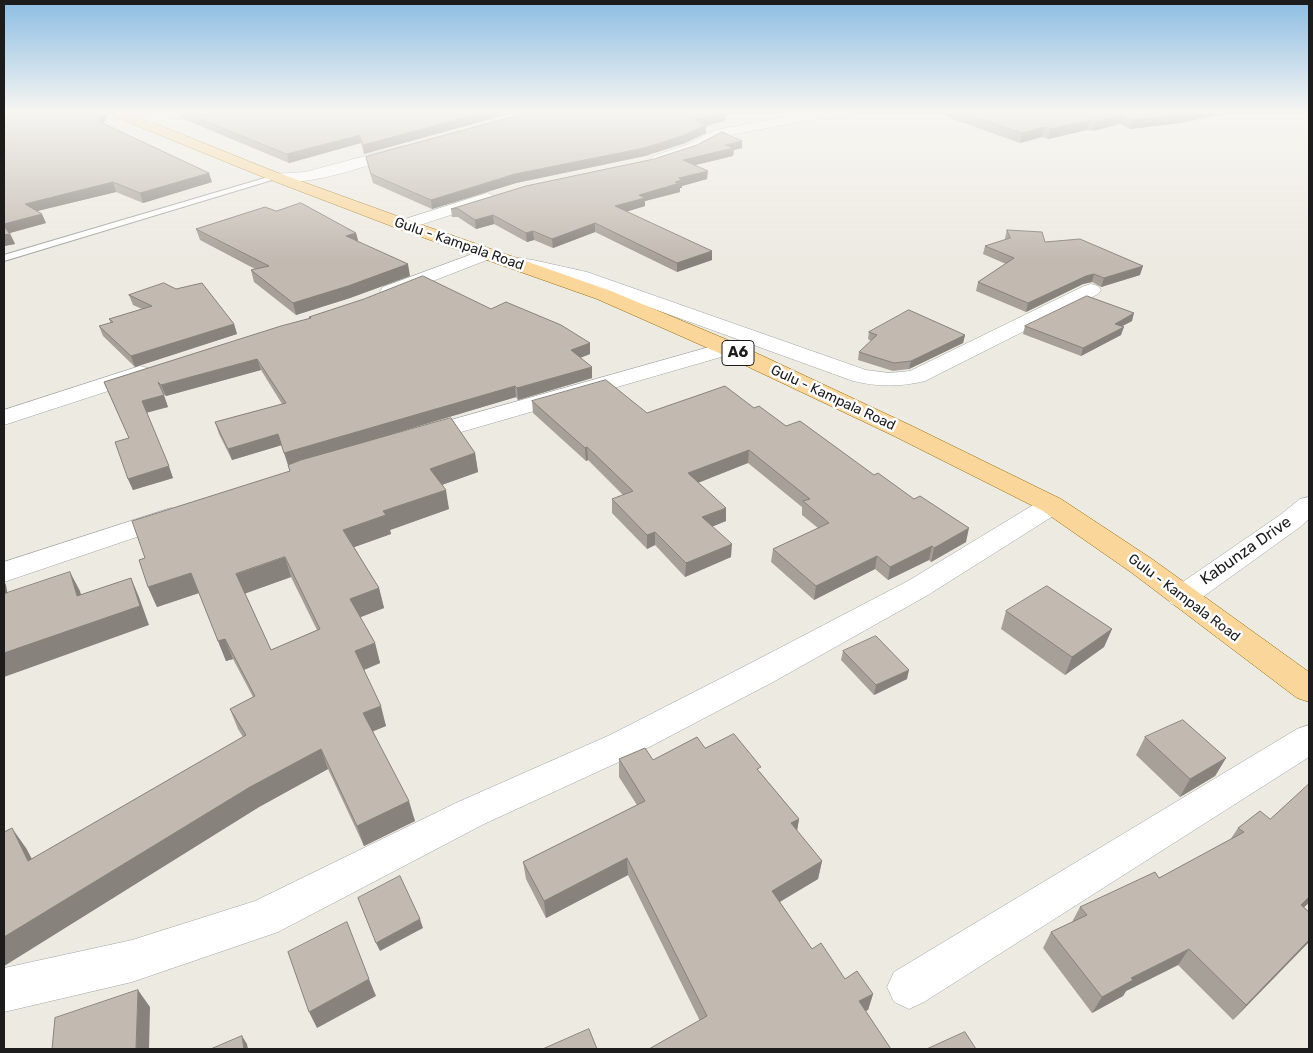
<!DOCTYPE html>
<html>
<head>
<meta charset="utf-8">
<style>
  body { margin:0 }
  #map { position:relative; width:1313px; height:1053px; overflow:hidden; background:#edeae2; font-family:Rubik,sans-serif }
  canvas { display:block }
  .frame { position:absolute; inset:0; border:5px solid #1c1c1c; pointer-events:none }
</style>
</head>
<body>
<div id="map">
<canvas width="1313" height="1053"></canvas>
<div class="frame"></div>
</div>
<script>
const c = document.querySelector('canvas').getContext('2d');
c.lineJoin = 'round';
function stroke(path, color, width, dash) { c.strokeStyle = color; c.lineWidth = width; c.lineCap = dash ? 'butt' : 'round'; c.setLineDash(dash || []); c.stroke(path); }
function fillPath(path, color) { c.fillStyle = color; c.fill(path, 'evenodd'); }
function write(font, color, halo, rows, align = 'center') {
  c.font = font + ' Rubik,sans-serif'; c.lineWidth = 5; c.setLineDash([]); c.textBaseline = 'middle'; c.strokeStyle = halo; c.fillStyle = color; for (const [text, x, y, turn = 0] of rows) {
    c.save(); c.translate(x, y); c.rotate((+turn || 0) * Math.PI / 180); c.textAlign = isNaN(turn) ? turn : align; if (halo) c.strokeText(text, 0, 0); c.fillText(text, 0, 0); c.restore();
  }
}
const lane = new Path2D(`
  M275,175L282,177L4,261V255Z`);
const street = new Path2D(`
  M160,113H183L182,116L140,125L133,121L135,118Z
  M808,113H850L844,117L816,119L724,136L696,151L658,163L653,162L651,159L653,156L686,145L715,130Z
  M403,146L408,147L410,150L408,153C373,163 306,189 273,180L270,177L273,174L305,172Z
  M487,193L493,195L495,198L493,201L405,230L399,229L397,225L399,221Z
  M486,249L492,250L495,254L492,258L397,295L390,297L383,295L380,291L383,287Z
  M506,256L533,260L587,272L866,370L889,373L910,371L1084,286L1091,284L1098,286L1101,290L1098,294L925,381C900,387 878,387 853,381L574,280L500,265L497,261L500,257Z
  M727,342L735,343L738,348L735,353L430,441L421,443L412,441L409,436L412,431Z
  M140,366L148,368L151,373L148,378L4,425V410Z
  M1052,497L1061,499L1065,505L1061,511L928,595L773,682L634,755L484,824L278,932L132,982L4,1012V968L132,940L255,901L458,802L610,735L749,664L908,581L1043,499Z
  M1309,497V519L1300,527L1193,604L1182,607L1171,604L1167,597L1171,590L1280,515L1300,499Z
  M171,508L181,510L185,516L181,522L4,582V562Z
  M1309,725V757L924,1002L909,1009L894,1002L887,987L894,972L1297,729Z`);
const primary = new Path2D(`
  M112,113H129L273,171L411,221L611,291L735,343L912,426L1061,499L1152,559L1309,672V702L1297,698L1132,573L1043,511L894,436L719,353L597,299L399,229L263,177L113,116Z`);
stroke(lane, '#a3a3a3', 2);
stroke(street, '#a3a3a3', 1);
stroke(primary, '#936b02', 1);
fillPath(lane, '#fff');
fillPath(street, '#fff');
fillPath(primary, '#fad69a');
fillPath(new Path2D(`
  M4,113H108L104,123L212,182L143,203L116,192L37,211L46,223L10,233L15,244L4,246Z
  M180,113H512L364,154L361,143L289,163L181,118Z
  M526,113H732V114L725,116V121L706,126V133L685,143L645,156L516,183L432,209L373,183L368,166L366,157Z
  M940,113H1227L1181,123L1130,129L1120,124L1093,131L1087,130L1048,139L1042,137L1020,143L953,119Z
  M742,141V148L734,150L733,156L695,165L707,179L682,186V188H680V192L645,201V206L626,212L712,251V260L677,272L595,232L553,248L534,240L527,242L494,224L476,229L458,217H452L451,209Z
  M196,229L356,233L358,241L410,276L350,298L296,315L254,282L251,270L255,269L200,240Z
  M1007,230L1045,242L1140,275L1101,287L1092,282L1083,284L1026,312L976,291L978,282L1006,264L983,254L985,246L1006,240L1005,238Z
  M129,295L234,324L237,334L135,367L103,336L99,326L111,323L109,319L142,309L133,305Z
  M491,309L590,354L580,358L592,367V378L518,400L516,397L369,441L475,453L478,472L442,485L449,509L390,530L391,534L354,547L379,588L384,608L360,617L375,643L380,663L364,670L386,726L373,731L415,821L364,846L328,769L259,807L4,966V832L26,848L32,859L243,737L238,729L230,709L253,697L233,659L226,661L199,593L157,607L148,587L145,558L290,471L282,445L232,460L219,434L215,422L282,404L261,370L166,396L163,394L168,407L146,412L173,478L133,490L128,479L129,438L104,382L309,319V317ZM291,577L317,630L271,650L245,593Z
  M1132,321L1122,326L1121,335L1081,356L1023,334L1025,326Z
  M869,332L965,335L963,343L909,369L893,371L858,360L859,352L871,341L868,339Z
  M532,401L647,413L754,408L786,426L966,542L931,562L929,560L888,580L875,569L814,600L771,562L773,549L818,528L802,515V507L748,463L698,482L726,521L712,526L731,557L685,577L655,545L647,549L612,513V499L623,495L588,460L586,461L533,413Z
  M1006,611L1112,629L1104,647L1065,675L1001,629Z
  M843,651L907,679L874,695L841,660Z
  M1145,737L1226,758L1215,776L1180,797L1136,755Z
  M705,748L760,772L799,819L797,831L822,861L818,879L780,902L812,949L845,979L873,994L868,1010L700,1021L628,875L546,918L526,879L523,862L637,805L619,777V759L653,760Z
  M1260,811L1304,907L1309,912V942L1233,1020L1178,965L1126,991L1123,996L1092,1013L1043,948L1051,932L1072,922L1080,907L1159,878L1230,840L1238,828Z`), '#a7a098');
fillPath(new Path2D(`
  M102,113H108L101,129L98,121Z
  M482,113H512L364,154L363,145Z
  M718,113H732V114L725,116V121L706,126V133L685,143L645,156L516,183L432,209L431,200L695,120Z
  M1189,113H1227L1181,123L1130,129L1133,120Z
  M1123,115L1120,124L1093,131L1095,122Z
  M1090,120L1087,130L1048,139L1050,129Z
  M1045,127L1042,137L1020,143L1022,133Z
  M360,135L361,143L289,163L287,154Z
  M742,141V148L734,150L733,156L683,168V160L725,145Z
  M708,171L707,179L682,186V188H680V192L645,201V206L615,215V206L639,195L679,178Z
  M209,173L212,182L143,203L140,193Z
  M113,182L116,192L29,213L25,204Z
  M42,214L46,223L6,234L4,228V224Z
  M493,215L494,224L476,229L475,220Z
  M595,223V232L553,248L552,239Z
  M533,231L534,240L527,242L526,233Z
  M356,233L359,244L346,236Z
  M10,234L15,244L4,246V235Z
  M712,251V260L677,272V263Z
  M408,264L410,276L350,298L296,315L293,303Z
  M1143,266L1140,275L1101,287L1104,278Z
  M1094,274L1092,282L1083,284L1026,312L1028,303L1086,276Z
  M1134,313L1132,321L1113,331L1115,324Z
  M234,324L237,334L135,367L131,356Z
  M1124,327L1121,335L1081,356L1083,348Z
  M965,335L963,343L909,369L911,361Z
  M590,343V354L572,361L571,350Z
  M257,359L261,370L166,396L161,385Z
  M592,367V378L518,400L517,388Z
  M515,386L516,397L288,465L284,453Z
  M164,395L168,407L146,413L142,401Z
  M278,434L282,445L232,460L228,449Z
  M587,447L588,460L586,461L585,448Z
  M749,450L748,463L688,487V473Z
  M475,453L478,472L433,488L430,469Z
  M169,466L173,478L133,490L128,479Z
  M446,490L449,509L390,530L391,534L349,549L343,530L383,511Z
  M726,508V521L702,531V517Z
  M969,528L966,542L931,562L934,548Z
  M655,532V545L647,549V535Z
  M732,544L731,557L685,577L686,563Z
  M932,546L929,560L888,580L890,567Z
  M877,556L875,569L814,600L816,586Z
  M285,557L291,577L244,594L236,574Z
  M70,572L80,591L87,615L77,596Z
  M191,573L199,593L157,607L148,587Z
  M131,578L139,597L149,625L4,677V653Z
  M4,581L6,585L11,614L4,601Z
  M379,588L384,608L356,619L350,599Z
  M1112,629L1104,647L1065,675L1072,657Z
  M225,639L233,659L226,661L218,641Z
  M375,643L380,663L361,671L355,651Z
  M909,670L907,679L874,695L876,685Z
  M381,706L386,726L369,733L363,713Z
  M321,749L328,769L259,807L4,966V937L250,787Z
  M1226,758L1215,776L1180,797L1190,779Z
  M409,801L415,821L364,846L357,826Z
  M799,819L796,836L791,823Z
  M12,828L26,848L43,881L28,861Z
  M627,858L628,875L546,918L544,901Z
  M822,861L818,879L769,908L772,891Z
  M1309,897V903L1288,921L1301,905Z
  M420,919L423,928L380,951L376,943Z
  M1309,940V942L1233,1020L1246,1005Z
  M1189,949L1178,965L1126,991L1123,996L1092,1013L1102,997L1131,978Z
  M369,979L376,996L317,1028L309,1012Z
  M138,990L150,1007L149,1049H136Z
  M873,994L868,1010L854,1017L859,1001Z
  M242,1036L247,1044L248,1049H244Z`), '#88827c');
const building = new Path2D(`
  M4,113H102L98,121L209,173L140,193L113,182L25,204L42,214L4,224Z
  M185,113H482L363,145L360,135L287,154Z
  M526,113H725L695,120L706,125L685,135L644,148L515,174L431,200L371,174L366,157Z
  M962,113H1189L1133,120L1123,115L1095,122L1090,120L1050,129L1045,127L1022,133Z
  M722,132L742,141L725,145L734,148L683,160L708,171L679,178L682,180L675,182L680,183L639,195L645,198L615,206L712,251L677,263L595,223L552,239L533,231L526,233L493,215L475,220L457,208L451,209L526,186L654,159L697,145Z
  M301,203L356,233L346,236L408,264L348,286L293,303L251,270L269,266L196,229L265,207L276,211Z
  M4,226L10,234L4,235Z
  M1007,230L1042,232L1045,242L1080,239L1143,266L1104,278L1094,274L1086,276L1028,303L978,282L1014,258L985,246L1010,238Z
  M423,276L491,309L506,302L561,325L590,343L571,350L592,367L517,388L515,386L284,453L278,434L228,449L215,422L286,403L257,359L161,385L158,382L164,395L142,401L169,466L128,479L115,442L129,438L104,382L281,326L311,318L309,317L364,299Z
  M164,283L176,289L202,283L234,324L131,356L99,326L113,322L109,319L152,306L129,295Z
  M1087,296L1134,313L1115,324L1124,327L1083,348L1025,326Z
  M909,310L965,335L911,361L894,363L859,352L877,335L869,332Z
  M606,380L647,413L725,386L754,408L759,406L786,426L800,421L874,475L878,473L914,499L920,496L969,528L934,548L932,546L890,567L877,556L816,586L773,549L829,523L803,501L810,499L749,450L688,473L726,508L702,517L732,544L686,563L655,532L647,535L612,499L633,491L587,447L585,448L532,401Z
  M451,418L475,453L430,469L446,490L383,511L386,515L343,530L379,588L350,599L375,643L355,651L381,706L363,713L409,801L357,826L321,749L250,787L4,937V832L12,828L28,861L246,735L230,709L255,696L225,639L218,641L191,573L148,587L139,560L145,558L132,521L290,471L288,465L301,460ZM285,557L320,629L271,650L236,574Z
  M70,572L77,596L131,578L140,606L4,653V594Z
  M1047,586L1112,629L1072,657L1006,611Z
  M876,636L909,670L876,685L843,651Z
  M1183,720L1226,758L1190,779L1145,737Z
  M734,734L761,767L757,769L799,819L791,823L822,861L772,891L812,949L821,943L845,979L857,971L873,994L859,1001L891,1049H649L707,1016L627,858L544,901L523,862L645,801L619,759L645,748L653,760L697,737L705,748Z
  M1309,784V897L1301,905L1309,912V940L1246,1005L1189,949L1131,978L1133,980L1102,997L1051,932L1087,915L1080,907L1155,872L1159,878L1244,832L1238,828L1260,811L1270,819Z
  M400,876L420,919L376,943L358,898Z
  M347,922L369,979L309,1012L288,952Z
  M138,990L136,1049H52L55,1018Z
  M589,1029L597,1049H543Z
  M965,1032L976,1049H927Z
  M242,1036L244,1049H211Z`);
fillPath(building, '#c2bab1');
stroke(building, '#88827c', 1);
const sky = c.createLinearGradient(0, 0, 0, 260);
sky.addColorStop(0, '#8cbde3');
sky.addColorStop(0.43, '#f7f6f2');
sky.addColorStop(1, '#f7f6f200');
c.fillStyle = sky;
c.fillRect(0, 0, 1313, 260);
write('14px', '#1c1c1c', '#fff', [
  ["Gulu - Kampala Road",459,244,19],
  ["Gulu - Kampala Road",833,398,25],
  ["Gulu - Kampala Road",1184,598,37]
]);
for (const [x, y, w] of [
  [738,353,32]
]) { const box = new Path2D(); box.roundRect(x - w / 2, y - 12.5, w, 25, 4); c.fillStyle = '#fff'; c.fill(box); stroke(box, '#1c1c1c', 1); }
write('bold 15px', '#1c1c1c', null, [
  ["A6",738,353]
]);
write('16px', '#1c1c1c', '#fff', [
  ["Kabunza Drive",1246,551,-35]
]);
</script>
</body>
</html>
